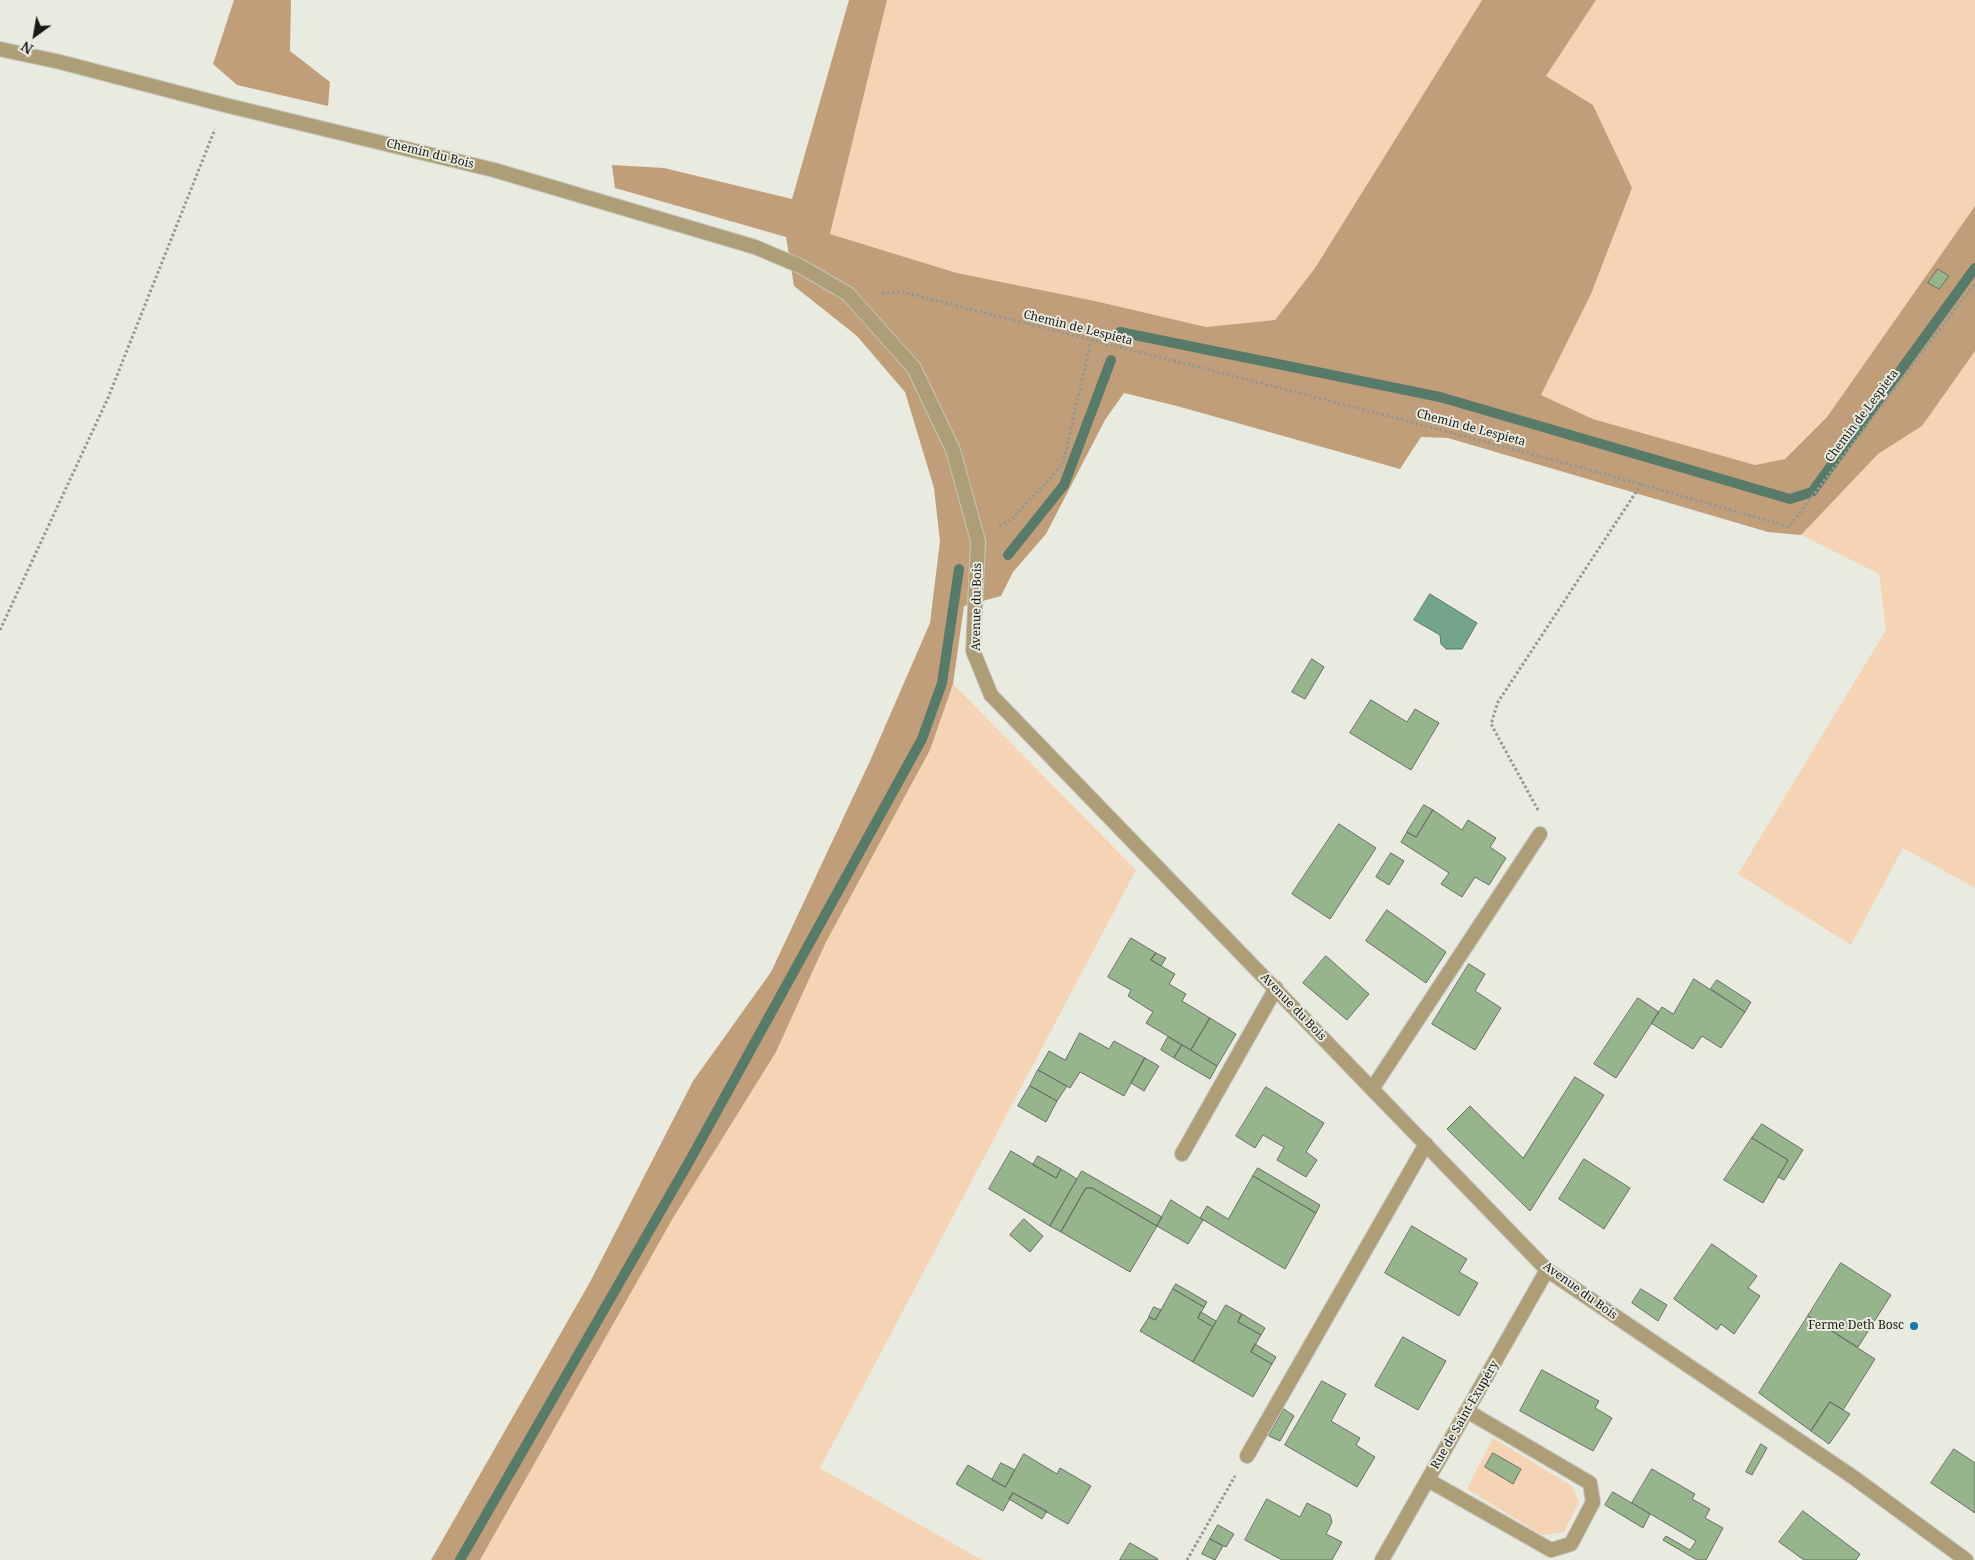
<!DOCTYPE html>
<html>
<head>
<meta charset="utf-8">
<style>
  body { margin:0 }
  #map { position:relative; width:1975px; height:1560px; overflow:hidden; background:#e9ebe0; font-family:"Noto Serif",serif }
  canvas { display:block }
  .north { position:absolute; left:10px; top:10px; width:50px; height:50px; -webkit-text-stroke:4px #e9ebe0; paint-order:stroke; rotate:212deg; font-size:14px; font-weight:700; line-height:20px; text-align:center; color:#191a16 }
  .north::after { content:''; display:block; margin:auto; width:18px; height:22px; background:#191a16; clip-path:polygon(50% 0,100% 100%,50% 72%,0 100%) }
</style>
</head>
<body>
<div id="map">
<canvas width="1975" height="1560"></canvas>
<div class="north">N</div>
</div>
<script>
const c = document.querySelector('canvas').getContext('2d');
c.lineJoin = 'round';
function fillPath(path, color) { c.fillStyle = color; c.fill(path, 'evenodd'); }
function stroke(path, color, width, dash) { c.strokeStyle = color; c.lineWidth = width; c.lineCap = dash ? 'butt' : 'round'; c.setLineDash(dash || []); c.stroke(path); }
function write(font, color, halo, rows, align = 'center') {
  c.font = font + ' "Noto Serif",serif'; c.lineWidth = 4; c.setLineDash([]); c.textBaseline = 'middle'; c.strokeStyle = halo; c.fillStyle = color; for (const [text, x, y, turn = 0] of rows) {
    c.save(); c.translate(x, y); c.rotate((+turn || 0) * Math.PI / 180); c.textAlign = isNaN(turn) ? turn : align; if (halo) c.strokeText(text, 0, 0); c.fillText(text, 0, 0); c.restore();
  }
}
fillPath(new Path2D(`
  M887,0H1482L1315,268L1275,320L1206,327L1095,301L957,273L830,234Z
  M1596,0H1975V206L1827,417L1785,459L1755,465L1593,419L1541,395L1591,294L1632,189L1593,105L1546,76Z
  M1975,350V888L1903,848L1851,945L1738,874L1886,630L1879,574L1801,535L1878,454L1922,426Z
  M953,684L1136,870L820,1468L982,1560H480L673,1218L776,1052L826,942L930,750Z
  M1493,1438L1572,1486L1579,1502L1564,1532L1542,1535L1467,1489Z`), '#f4d4b5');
fillPath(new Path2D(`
  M234,0H291L290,51L330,82L328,106L237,85L213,64Z
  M849,0H887L830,234L957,273L1095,301L1206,327L1275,320L1315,268L1482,0H1596L1546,76L1593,105L1632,188L1591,294L1541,395L1593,419L1755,465L1785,459L1827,417L1975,206V351L1922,426L1878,454L1801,535L1768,532L1448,438L1421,437L1400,469L1177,406L1124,393L1105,420L1046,534L1013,572L1001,596L964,606L953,684L930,750L826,942L776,1052L673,1218L480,1560H431L590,1282L693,1081L771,972L870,761L930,623L940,541L934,488L905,392L857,336L794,286L786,237L615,188L612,165L664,168L792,199Z`), '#c19e7a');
const water = new Path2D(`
  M1430,594L1477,623L1462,649H1446L1441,644L1440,635L1414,620Z`);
fillPath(water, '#73a48c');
stroke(water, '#587b69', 1);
stroke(new Path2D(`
  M1120,332L1440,397L1790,499L1812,492L1975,268
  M1008,555L1064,485L1111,360
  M460,1560L690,1160L922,739L942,683L959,569`), '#587b69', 10);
const building = new Path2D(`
  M1938,269L1949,276L1939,289L1928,283Z
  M1312,659L1324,667L1305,699L1292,692Z
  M1371,700L1407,722L1415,709L1439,723L1411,770L1350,733Z
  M1424,805L1433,810L1416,837L1407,832Z
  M1433,810L1462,830L1468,820L1496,838L1490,847L1506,858L1489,885L1475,877L1462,897L1441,884L1449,873L1401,842L1407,832L1416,837Z
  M1339,824L1376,848L1330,919L1292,894Z
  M1391,853L1404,861L1389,885L1376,877Z
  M1387,910L1446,952L1426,983L1366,941Z
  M1131,938L1156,953L1151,960L1175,974L1169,984L1186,994L1182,1001L1210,1018L1191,1050L1146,1023L1153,1012L1128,996L1131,990L1108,977Z
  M1156,953L1166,958L1161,966L1151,960Z
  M1326,956L1369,994L1347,1020L1303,983Z
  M1469,964L1485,974L1475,991L1501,1008L1475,1050L1432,1024Z
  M1694,979L1745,1012L1721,1048L1702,1036L1693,1049L1651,1023L1662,1007L1673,1014Z
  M1717,980L1751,1002L1745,1012L1711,989Z
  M1638,998L1659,1012L1616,1078L1594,1064Z
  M1210,1018L1236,1034L1217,1066L1191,1050Z
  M1080,1033L1109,1049L1114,1041L1145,1058L1124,1096L1080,1072L1070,1088L1038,1070L1049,1051L1065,1060Z
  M1168,1037L1182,1045L1174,1058L1161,1050Z
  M1182,1045L1217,1066L1210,1079L1174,1058Z
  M1145,1058L1159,1066L1144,1091L1131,1083Z
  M1038,1070L1067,1086L1057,1101L1030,1086Z
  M1575,1077L1604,1095L1530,1211L1447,1129L1470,1106L1523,1158Z
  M1030,1086L1057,1101L1046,1122L1018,1106Z
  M1266,1087L1324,1123L1306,1152L1317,1160L1306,1177L1277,1160L1284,1147L1263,1135L1255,1148L1236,1136Z
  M1762,1124L1803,1150L1784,1180L1778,1177L1788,1160L1752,1138Z
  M1752,1138L1788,1160L1763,1203L1724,1180Z
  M1011,1151L1056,1178L1061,1169L1077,1179L1050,1226L989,1189Z
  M1038,1156L1061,1169L1056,1178L1033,1165Z
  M1584,1159L1630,1188L1604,1229L1559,1199Z
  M1258,1168L1320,1205L1316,1213L1253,1176Z
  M1082,1171L1162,1217L1157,1226L1092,1188H1086L1061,1232L1050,1226Z
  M1253,1176L1316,1213L1285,1269L1200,1218L1207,1206L1228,1219Z
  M1086,1188H1092L1157,1226L1130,1272L1061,1232Z
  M1171,1200L1203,1220L1188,1244L1157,1226Z
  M1024,1219L1043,1236L1030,1252L1010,1235Z
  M1412,1226L1467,1259L1459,1272L1478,1283L1459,1316L1385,1273Z
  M1712,1244L1757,1276L1748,1288L1760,1296L1734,1334L1721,1324L1717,1330L1674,1299Z
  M1841,1263L1891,1295L1858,1347L1808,1316Z
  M1176,1284L1207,1302L1204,1307L1173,1289Z
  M1173,1289L1204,1307L1198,1318L1213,1327L1193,1362L1140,1331L1149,1317L1155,1320Z
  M1641,1289L1667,1305L1658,1321L1632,1303Z
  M1226,1305L1242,1314L1238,1322L1261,1335L1251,1352L1272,1364L1253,1397L1193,1362Z
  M1154,1307L1161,1310L1155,1320L1149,1317Z
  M1201,1312L1216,1321L1213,1327L1198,1318Z
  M1242,1314L1265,1328L1261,1335L1238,1322Z
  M1808,1316L1875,1359L1843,1410L1830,1402L1811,1431L1759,1393Z
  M1403,1337L1446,1361L1418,1410L1375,1386Z
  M1255,1344L1276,1357L1272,1364L1251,1352Z
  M1542,1370L1599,1401L1595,1408L1612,1418L1593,1451L1520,1411Z
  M1322,1381L1346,1394L1331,1421L1360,1438L1356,1445L1375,1457L1357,1487L1285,1445Z
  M1830,1402L1850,1414L1829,1444L1811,1431Z
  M1284,1409L1294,1416L1280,1441L1269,1436Z
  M1761,1444L1767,1448L1752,1475L1746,1472Z
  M1954,1449L1975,1463V1513L1931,1483Z
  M1493,1453L1521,1469L1513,1484L1485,1467Z
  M1024,1454L1057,1474L1060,1468L1091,1486L1068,1524L1013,1493L1003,1511L956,1484L968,1465L1005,1487Z
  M1001,1463L1015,1470L1005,1487L992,1480Z
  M1652,1469L1695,1494L1692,1499L1710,1509L1705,1518L1723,1528L1706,1560H1697L1663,1540L1666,1536L1690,1550L1696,1541L1632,1503Z
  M1613,1492L1650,1514L1643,1528L1605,1505Z
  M1013,1493L1047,1511L1042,1519L1009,1499Z
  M1267,1499L1300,1517L1307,1503L1330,1515L1332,1522L1326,1534L1342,1542L1332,1560H1282L1245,1540Z
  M1803,1511L1860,1554L1856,1560H1804L1779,1542Z
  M1218,1525L1234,1534L1226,1547L1210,1539Z
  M1210,1539L1223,1546L1215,1560L1202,1554Z
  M1130,1543L1158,1559L1157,1560H1120Z`);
fillPath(building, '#97b58d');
stroke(building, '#686e66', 1);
const service = new Path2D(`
  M1372,1089L1540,834
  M1182,1154L1276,988
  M1247,1456L1426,1144
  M1428,1480L1551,1550L1571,1544L1593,1502L1590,1483L1467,1411`);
const minor = new Path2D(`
  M0,49L60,62L225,105L494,170L755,247L800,266L848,294L914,368L953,450L978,541L973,651L991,695L1547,1270L1853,1477L1966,1560
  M1382,1560L1547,1270`);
stroke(service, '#c4c5bc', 16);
stroke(minor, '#c4c5bc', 16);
stroke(new Path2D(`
  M882,293L903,292C1199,368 1496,440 1789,527L1975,283
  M999,526L1013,518L1063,464L1091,340
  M0,630L108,398L215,129
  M1538,810L1491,724L1498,702L1642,483
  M1187,1560L1235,1476`), '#969890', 3, [2.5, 2.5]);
stroke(service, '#ad9e77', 14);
stroke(minor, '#ad9e77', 14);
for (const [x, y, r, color] of [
  [1914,1326,5,"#157aa6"]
]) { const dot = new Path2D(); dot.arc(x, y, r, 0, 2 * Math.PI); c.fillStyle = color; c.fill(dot); stroke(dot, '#e9ebe0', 2); }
write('12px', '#191a16', '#e9ebe0', [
  ["Chemin du Bois",430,154,14],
  ["Chemin de Lespieta",1078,328,14],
  ["Chemin de Lespieta",1862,416,-53],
  ["Chemin de Lespieta",1471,428,15],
  ["Avenue du Bois",977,607,-89],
  ["Avenue du Bois",1293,1007,46],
  ["Avenue du Bois",1580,1291,36],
  ["Rue de Saint-Exupéry",1465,1415,-60]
]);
write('12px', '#191a16', '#e9ebe0', [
  ["Ferme Deth Bosc",1904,1326]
], 'right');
</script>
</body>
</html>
